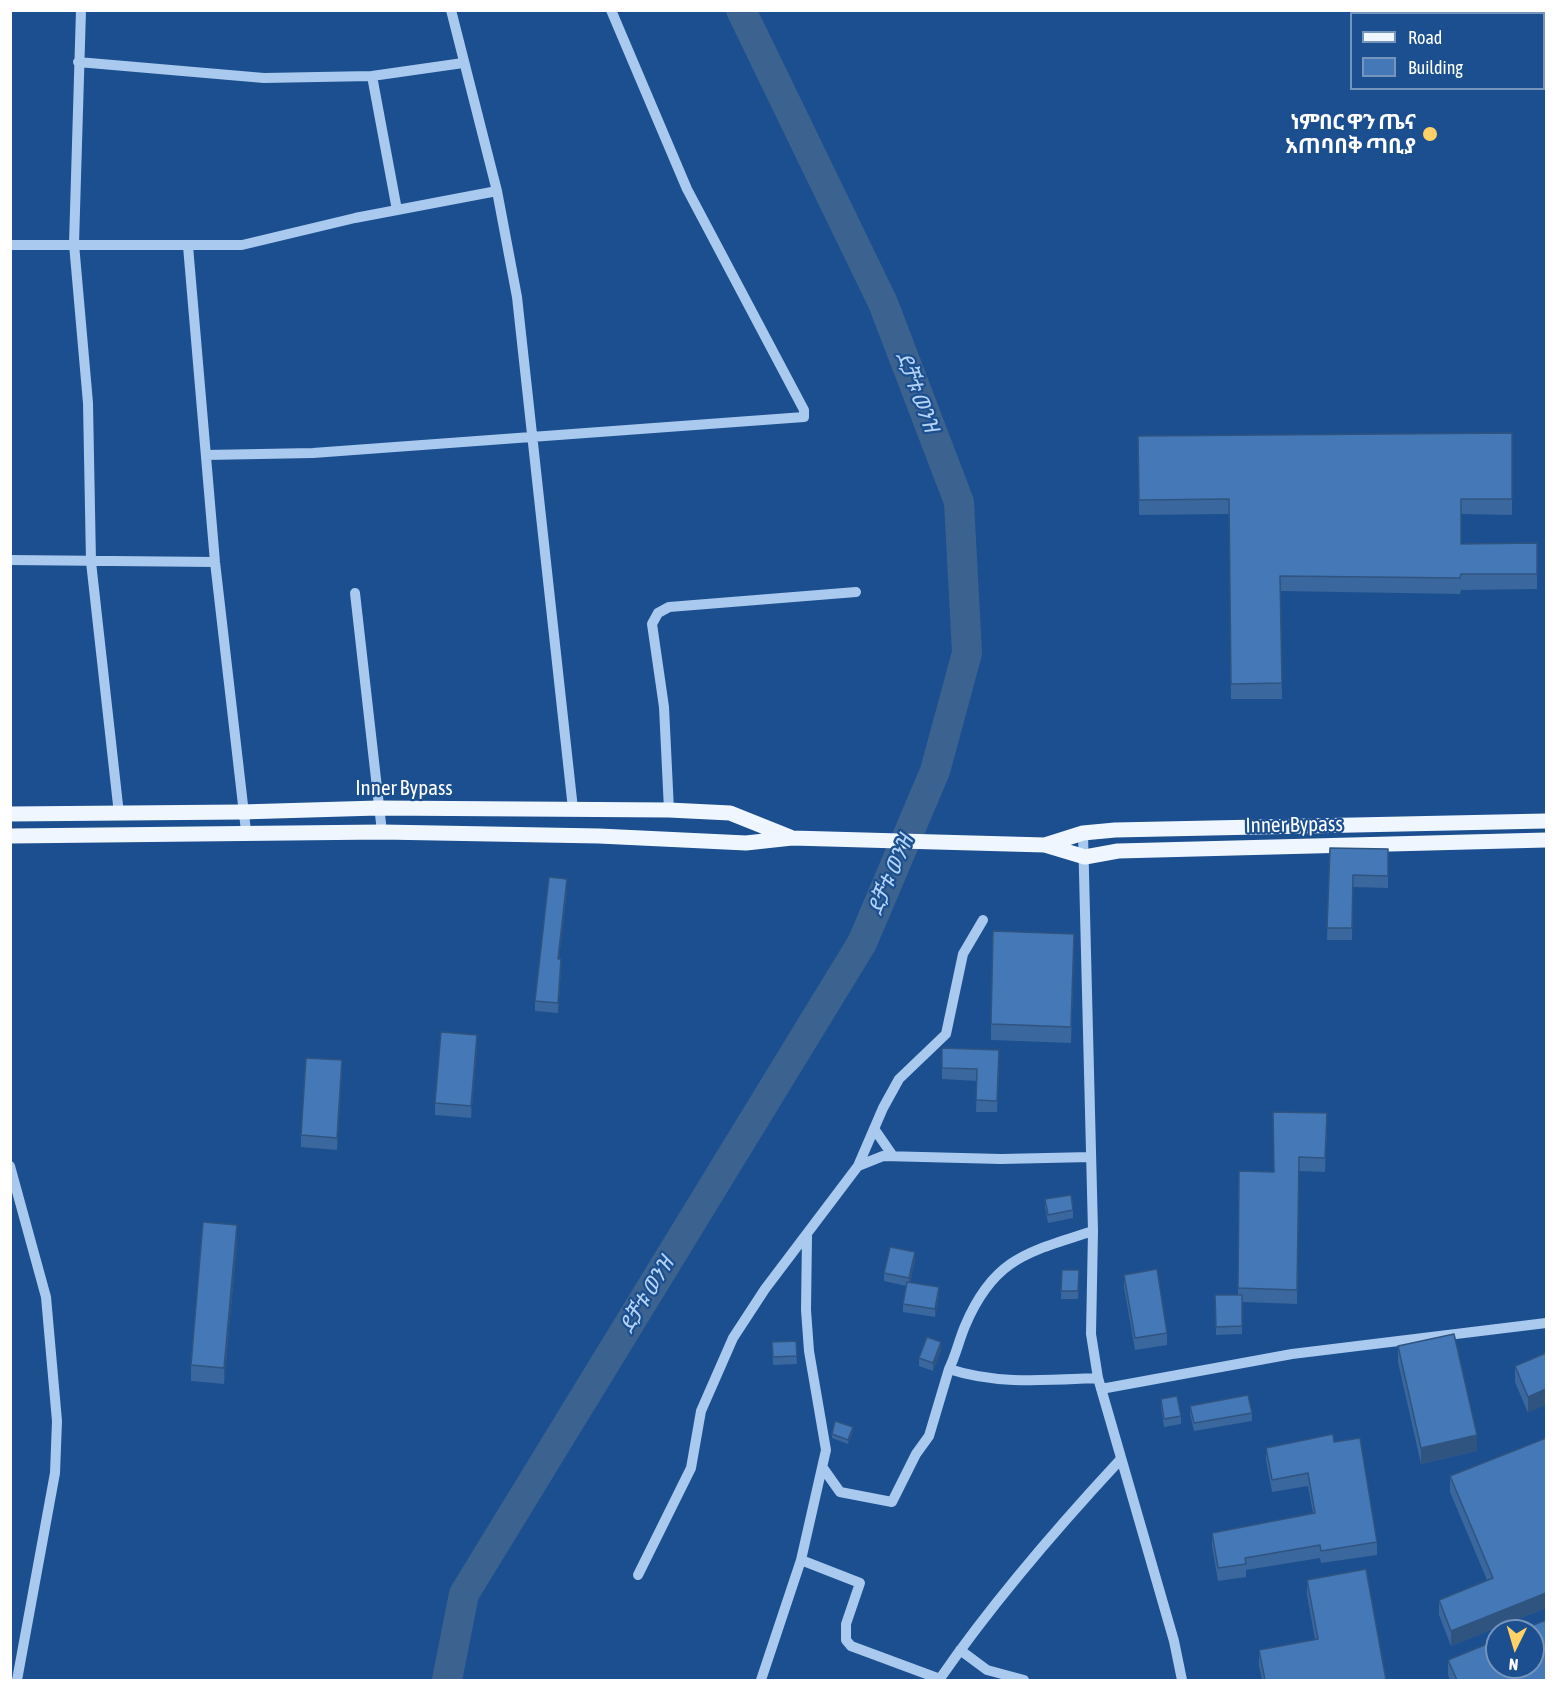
<!DOCTYPE html>
<html>
<head>
<meta charset="utf-8">
<style>
  body { margin:0 }
  #map { position:relative; width:1557px; height:1691px; overflow:hidden; background:#1b4f8f; font-family:"Asap Condensed",sans-serif }
  canvas { display:block }
  .frame { position:absolute; inset:0; border:12px solid #fff; pointer-events:none }
  .legend { position:absolute; left:1350px; top:12px; width:195px; height:78px; box-sizing:border-box; background:#1b4f8f; border:2px solid #7695bc; margin:0; padding:8px 10px; list-style:none; font-size:18px; color:#fff }
  .legend li { display:flex; align-items:center; gap:12px; height:30px }
  .legend b { width:30px; border:2px solid #7695bc }
  .north { position:absolute; left:1485px; top:1619px; width:60px; height:60px; box-sizing:border-box; background:#1b4f8f; border:2px solid #7695bc; border-radius:50%; rotate:185deg; font-size:16px; font-weight:700; line-height:24px; text-align:center; color:#fff }
  .north::after { content:''; display:block; margin:auto; width:21px; height:27px; background:#ffd166; clip-path:polygon(50% 0,100% 100%,50% 72%,0 100%) }
</style>
</head>
<body>
<div id="map">
<canvas width="1557" height="1691"></canvas>
<div class="frame"></div>
<ul class="legend">
<li><b style="height:8px;background:#f0f6ff"></b>Road</li>
<li><b style="height:16px;background:#4478b7"></b>Building</li>
</ul>
<div class="north">N</div>
</div>
<script>
const c = document.querySelector('canvas').getContext('2d');
c.lineJoin = 'round';
function stroke(path, color, width, dash) { c.strokeStyle = color; c.lineWidth = width; c.lineCap = dash ? 'butt' : 'round'; c.setLineDash(dash || []); c.stroke(path); }
function fillPath(path, color) { c.fillStyle = color; c.fill(path, 'evenodd'); }
function write(font, color, halo, rows, align = 'center') {
  c.font = font + ' "Asap Condensed","Noto Sans Ethiopic",sans-serif'; c.lineWidth = 4.5; c.setLineDash([]); c.textBaseline = 'middle'; c.strokeStyle = halo; c.fillStyle = color; for (const [text, x, y, turn = 0] of rows) {
    c.save(); c.translate(x, y); c.rotate((+turn || 0) * Math.PI / 180); c.textAlign = isNaN(turn) ? turn : align; if (halo) c.strokeText(text, 0, 0); c.fillText(text, 0, 0); c.restore();
  }
}
stroke(new Path2D(`
  M447,1680L464,1594L862,943L935,771L967,653L959,502L883,303L741,10`), '#3c6290', 30);
stroke(new Path2D(`
  M81,10L74,244L88,403L91,562L119,814
  M451,10L497,191L517,297L573,809
  M78,62L264,78L372,76L463,63
  M372,76L397,210
  M10,245H242L355,218L497,191
  M188,246L215,562L246,831
  M206,455L313,453L804,417V410L687,189L611,10
  M10,560L215,562
  M355,593L382,832
  M669,810L664,707L652,624L658,613L669,607L856,592
  M1083,833L1093,1231L1091,1334L1098,1378L1174,1641L1182,1680
  M875,1130L893,1156
  M10,1166L46,1297L57,1421L55,1473L17,1680
  M858,1166L883,1108L899,1079L946,1034L963,954L983,920
  M949,1369C956,1355 959,1340 965,1326C994,1257 1029,1252 1093,1231
  M1101,1389L1292,1354L1546,1323
  M823,1468L840,1492L892,1502L916,1454L929,1436L949,1369C997,1385 1048,1380 1098,1378
  M801,1560L860,1583L846,1624V1640L851,1646L940,1679
  M638,1575L691,1468L701,1411L733,1338L765,1289L858,1166L883,1156L1001,1159L1091,1157
  M960,1650L987,1670L1024,1680
  M761,1680L801,1560L826,1450L809,1351L806,1310L807,1236
  M939,1680C993,1602 1055,1530 1120,1460`), '#a9c9ee', 10);
stroke(new Path2D(`
  M10,814L241,812L378,808L669,810L730,813L790,837
  M10,836L382,832L599,836L746,843L792,838L1045,845L1085,857L1118,851L1546,840
  M1045,845L1083,833L1115,830L1546,821`), '#f0f6ff', 15);
fillPath(new Path2D(`
  M1512,433V515L1461,514V544L1537,543V589L1461,590L1460,594L1280,591L1282,699H1231L1229,514L1139,515L1138,436Z
  M1330,848L1388,849V888L1353,887L1352,940H1327Z
  M567,890L559,959L561,970L558,1013L535,1011V1001Z
  M1074,949L1071,1043L991,1040V1024Z
  M477,1047L471,1118L435,1115V1103Z
  M942,1048L999,1062L997,1112H976L977,1081L942,1079Z
  M342,1072L337,1150L301,1147V1135Z
  M1327,1127L1325,1172L1299,1171L1297,1304L1242,1302V1334L1216,1335L1215,1295H1238L1239,1171L1274,1172Z
  M1045,1199L1073,1210V1218L1048,1223L1045,1207Z
  M237,1241L224,1384L191,1381V1365Z
  M915,1260L910,1283L939,1295L935,1317L903,1312V1304L906,1286L884,1281V1273Z
  M1079,1270L1078,1299H1061V1291Z
  M1124,1275L1167,1333V1345L1135,1350L1124,1287Z
  M796,1341L797,1364L773,1365L772,1342Z
  M1398,1346L1477,1451L1421,1464L1398,1362Z
  M941,1350L933,1371L919,1366V1358Z
  M1546,1353L1528,1413L1515,1382V1366Z
  M1161,1399L1181,1416V1424L1164,1427L1161,1407Z
  M1190,1406L1252,1413V1421L1194,1431L1190,1414Z
  M853,1431L848,1444L832,1438V1434Z
  M1334,1442L1377,1542V1555L1321,1563L1320,1558L1246,1570V1577L1218,1581L1212,1546V1533L1313,1513L1308,1486L1272,1492L1266,1460V1448Z
  M1450,1476L1546,1608L1451,1646L1439,1615V1600L1487,1580L1450,1492Z
  M1307,1580L1386,1680H1262L1259,1665V1650L1315,1639L1307,1595Z
  M1448,1660L1546,1680H1450L1448,1675Z`), '#3a679d');
fillPath(new Path2D(`
  M567,879V890L558,969V959Z
  M561,959V970L558,1013V1003Z
  M477,1035V1047L471,1118V1106Z
  M342,1060V1072L337,1150V1138Z
  M237,1225V1241L224,1384V1368Z
  M915,1252V1260L909,1286V1278Z
  M939,1287V1295L935,1317V1309Z
  M941,1342V1350L933,1371V1363Z
  M1546,1389V1405L1528,1413V1397Z
  M853,1427V1431L848,1444V1440Z
  M1477,1435V1451L1421,1464V1448Z
  M1546,1593V1608L1451,1646V1631Z`), '#305480');
const building = new Path2D(`
  M1512,433V499H1461V544L1537,543V574H1461L1460,578L1280,576L1282,683L1231,684L1229,499L1139,500L1138,436Z
  M1330,848L1388,849V876L1353,875L1352,928H1327Z
  M549,877L567,879L558,959H561L558,1003L535,1001Z
  M993,931L1074,934L1071,1027L991,1024Z
  M441,1032L477,1035L471,1106L435,1103Z
  M942,1048L999,1050L997,1101L976,1100L977,1069L942,1068Z
  M306,1058L342,1060L337,1138L301,1135Z
  M1273,1112L1327,1113L1325,1158L1299,1157L1297,1290L1238,1288L1239,1171L1274,1172Z
  M1071,1195L1073,1210L1048,1215L1045,1199Z
  M203,1222L237,1225L224,1368L191,1365Z
  M890,1247L915,1252L909,1278L884,1273Z
  M1157,1269L1167,1333L1135,1338L1124,1275Z
  M1062,1270H1079L1078,1291H1061Z
  M907,1282L939,1287L935,1309L903,1304Z
  M1215,1295H1242V1326L1216,1327Z
  M1454,1334L1477,1435L1421,1448L1398,1346Z
  M927,1337L941,1342L933,1363L919,1358Z
  M796,1341L797,1356L773,1357L772,1342Z
  M1546,1353V1389L1528,1397L1515,1366Z
  M1248,1395L1252,1413L1194,1423L1190,1406Z
  M1177,1396L1181,1416L1164,1419L1161,1399Z
  M835,1421L853,1427L848,1440L832,1434Z
  M1333,1434L1334,1442L1360,1438L1377,1542L1321,1551L1320,1545L1245,1558L1246,1564L1218,1568L1212,1533L1315,1513L1308,1473L1272,1480L1266,1448Z
  M1546,1438V1593L1451,1631L1439,1600L1493,1578L1450,1476Z
  M1366,1569L1386,1680H1265L1259,1650L1318,1639L1307,1580Z
  M1546,1620V1680H1457L1448,1660L1497,1640V1667H1533V1631H1518Z`);
fillPath(building, '#4478b7');
stroke(building, '#305480', 1.5);
for (const [x, y, r, color] of [
  [1430,134,8,"#ffd166"]
]) { const dot = new Path2D(); dot.arc(x, y, r, 0, 2 * Math.PI); c.fillStyle = color; c.fill(dot); stroke(dot, '#1b4f8f', 2); }
write('bold 21px', '#fff', '#1b4f8f', [
  ["ነምበር ዋን ጤና",1416,122],
  ["አጠባበቅ ጣቢያ",1416,146]
], 'right');
write('21px', '#fff', '#1b4f8f', [
  ["Inner Bypass",404,788],
  ["Inner Bypass",1294,825,-1]
]);
write('italic 22px', '#b5d3f5', '#1b4f8f', [
  ["ደቻቱ ወንዝ",917,392,69],
  ["ደቻቱ ወንዝ",891,875,-67],
  ["ደቻቱ ወንዝ",647,1295,-59]
]);
</script>
</body>
</html>
